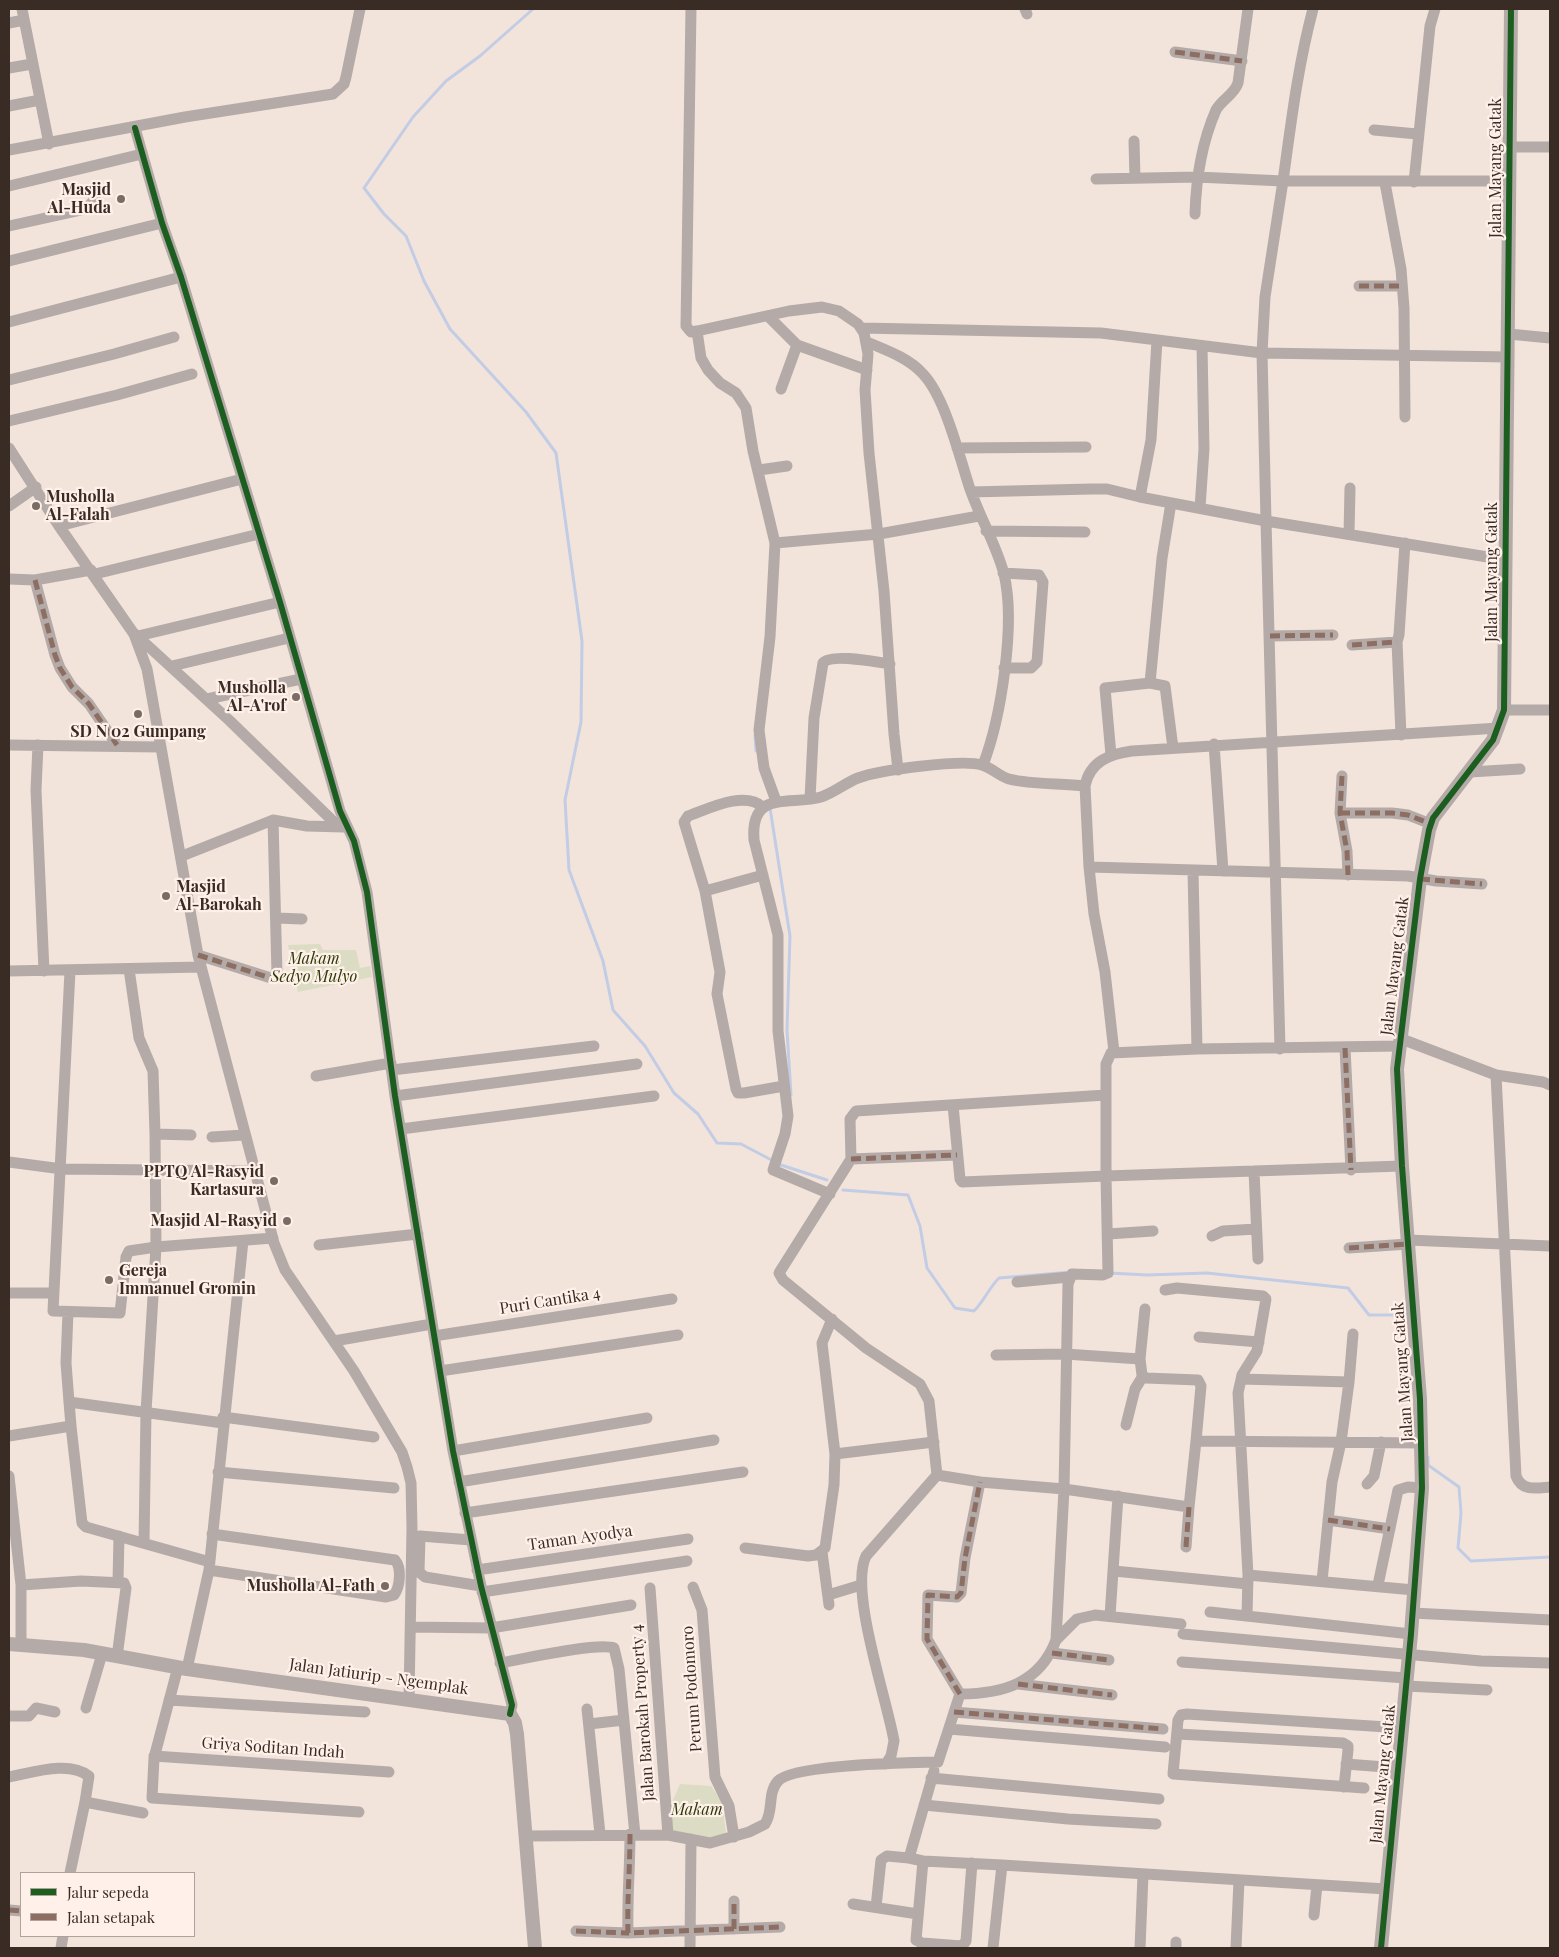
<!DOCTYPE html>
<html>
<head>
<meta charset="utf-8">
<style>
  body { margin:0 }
  #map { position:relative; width:1559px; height:1957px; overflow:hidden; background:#f2e4db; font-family:"Playfair Display",serif }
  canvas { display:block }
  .frame { position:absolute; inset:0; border:10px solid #382c24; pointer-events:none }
  .legend { position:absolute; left:20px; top:1872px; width:175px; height:65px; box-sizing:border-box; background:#fff1e9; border:1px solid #afa29a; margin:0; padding:6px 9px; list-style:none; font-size:15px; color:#382c24 }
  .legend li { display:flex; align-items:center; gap:10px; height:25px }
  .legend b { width:25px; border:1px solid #afa29a }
</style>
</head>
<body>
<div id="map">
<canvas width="1559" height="1957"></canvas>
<div class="frame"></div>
<ul class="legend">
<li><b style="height:6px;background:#1b5e20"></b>Jalur sepeda</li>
<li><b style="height:6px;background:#8d6e63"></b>Jalan setapak</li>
</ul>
</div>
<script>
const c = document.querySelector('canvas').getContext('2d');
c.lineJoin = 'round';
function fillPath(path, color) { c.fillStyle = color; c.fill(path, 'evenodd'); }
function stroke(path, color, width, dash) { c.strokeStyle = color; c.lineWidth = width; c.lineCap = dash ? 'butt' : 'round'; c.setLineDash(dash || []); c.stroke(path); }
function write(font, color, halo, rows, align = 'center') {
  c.font = font + ' "Playfair Display",serif'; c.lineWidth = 4.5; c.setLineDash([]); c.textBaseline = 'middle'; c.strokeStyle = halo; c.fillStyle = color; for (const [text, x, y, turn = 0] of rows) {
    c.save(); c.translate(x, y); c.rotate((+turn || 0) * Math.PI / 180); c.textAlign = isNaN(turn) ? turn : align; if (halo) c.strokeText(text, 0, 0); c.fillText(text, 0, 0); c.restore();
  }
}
fillPath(new Path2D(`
  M320,944L323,950H356L360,968L370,966L372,977L298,992L288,945Z
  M680,1784L711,1786L722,1802L726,1834C709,1840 688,1838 672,1830L670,1807Z`), '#dbdcc3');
stroke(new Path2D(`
  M533,9L480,56L446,81L413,117L364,188L384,214L406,236L424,281L450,329L526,412L556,453L582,641L581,722L565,800L569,870L603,961L613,1010L645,1046L674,1093L698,1114L717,1143L741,1144L781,1165L827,1180
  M755,735L756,751
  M770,808L790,936L787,1030L791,1095
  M843,1190L908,1195L920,1226L927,1268L955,1308L974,1311C984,1301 989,1288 999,1278L1071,1272
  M1110,1273L1147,1275L1207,1273L1348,1288L1369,1315H1410
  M1428,1457V1465L1459,1487L1461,1513L1458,1548L1471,1561L1550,1557`), '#c2cce5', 3);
stroke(new Path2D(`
  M22,9L49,144
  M691,9L686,326L691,332L697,331L789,311L822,307L839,311L858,324L864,333L868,354L865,390L869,453L884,591L894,734L898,770
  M1025,9L1027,14
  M1313,9C1298,65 1291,123 1283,181H1509
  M9,23L24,20
  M1175,52L1242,61
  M9,68L32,64
  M9,106L40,100
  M135,128L162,223L181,277L280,602L340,811L354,841L367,892L395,1096L453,1451L481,1586L512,1705L510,1714
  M1374,130L1417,134
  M1134,141L1135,178
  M1509,147H1550
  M9,150L185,117L333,94L344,84L346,77L360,9
  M1096,179L1197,177L1283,181L1265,297L1262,353L1266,521L1506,560
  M1414,182L1430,26L1435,9
  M1385,183L1401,269L1404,308L1405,417
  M9,186L142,154
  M1195,214C1196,180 1202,142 1216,110C1222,99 1234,95 1238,83L1248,9
  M9,226L86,209L96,198
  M9,261L162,223
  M1359,286H1402
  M768,316L797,345L867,370
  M9,322L181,277
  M862,328L1101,333L1262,353L1508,357
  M697,331L701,358L708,370L720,383L736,393L746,408L753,451L775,543L770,637L759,730L764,768L776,801
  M1509,334L1550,338
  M1157,340L1151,440L1140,497L1266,521L1280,1049
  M867,342C886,350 909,358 923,374C945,397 959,455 969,486C979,516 996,544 1004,574C1016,624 1001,718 983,765
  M9,380L114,354L174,337
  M781,389L797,345
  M9,421L117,395L192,374
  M9,448L59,526L134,634L147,669L198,955L274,1243L285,1270L354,1371L402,1452L407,1467L411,1483L412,1528L409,1699
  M957,448L1086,447
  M759,470L787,466
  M971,492L1091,489H1107L1140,497
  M1171,503L1162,558L1150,683L1165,686L1173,748
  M9,506L36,487
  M1200,508L1204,449L1202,346
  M59,526L242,479
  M986,531L1085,532
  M1349,534L1350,488
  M775,543L879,534L979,516
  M1003,573L1039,575L1043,582L1037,662L1031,668H1004
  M95,574L259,534
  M9,579L35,580L91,570
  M35,580L55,655L60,668L72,687L89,704L117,745
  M135,634L230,721L339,827
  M138,636L280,602
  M1270,636L1333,635
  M1352,645L1397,642
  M172,666L289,638
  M207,699L301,679
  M1504,710H1550
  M1401,735L1397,642L1399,635L1405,543
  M1214,744L1223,871
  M9,745L159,747
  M38,745L36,790L44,971
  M1111,755L1105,688L1150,683
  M1470,772L1520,769
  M1342,776L1340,813L1347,851L1348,875
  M810,799L814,718L823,663C831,653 876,662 890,664
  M763,807C744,790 708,809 688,816L684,822L705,891L720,972L717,994L736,1089L738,1093H744L784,1086
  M1340,813H1392L1408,815L1431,824
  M182,856L273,820L307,826L343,827
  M1089,867L1094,914L1105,972L1114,1052
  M1193,871L1197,1049
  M1482,884L1436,881L1408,876L1089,867L1085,786C1090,761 1110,754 1132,751L1499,728
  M705,891L763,875
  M276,918L302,919
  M198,955L271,978L277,974L273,820
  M129,969L139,1038L153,1071L155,1134L156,1247L146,1412L144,1543
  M9,971L201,967
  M70,971L53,1311L120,1313L126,1257L129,1251L156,1247L273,1238
  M1399,1038L1496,1075L1543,1082L1550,1085
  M1399,1046L1197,1049L1111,1053L1106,1064V1176L1402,1166
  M1345,1048L1351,1170
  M392,1070L594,1046
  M1496,1075L1516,1476C1522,1492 1537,1488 1550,1487
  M316,1076L391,1063
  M395,1096L637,1064
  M953,1105L960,1179L962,1182L1106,1176L1108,1273L1103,1275L1072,1274L1068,1284L1064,1489L980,1482L937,1475L929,1401L920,1384L866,1348L783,1280L779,1273L851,1159L850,1119L856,1111L1106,1095
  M401,1129L654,1096
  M155,1134L191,1135
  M212,1137L244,1135
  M851,1159L957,1155
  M9,1162L62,1169L253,1171
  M1254,1171L1258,1259
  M830,1194L773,1170L785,1134L788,1116L778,1031V935L754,840C750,789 790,806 821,797C834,793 845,783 858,778C879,770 962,759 982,765C992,768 999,776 1009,779C1033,785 1060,783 1085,786
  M1108,1234L1153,1231
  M1212,1236L1223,1231L1256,1229
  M1408,1240L1550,1246
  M319,1245L418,1234
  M1349,1248L1408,1244
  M1017,1282L1069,1277
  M1165,1290L1177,1288L1263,1296L1266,1299L1257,1351L1242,1375L1238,1393L1248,1575L1247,1616
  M9,1293H53
  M68,1312L66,1363L69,1402
  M434,1336L672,1299
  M1199,1337L1259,1342
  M334,1341L432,1324
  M996,1355L1065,1354L1140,1359L1142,1375L1146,1378L1198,1380L1201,1386L1196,1441
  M1140,1359L1145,1309
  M440,1371L678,1335
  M1241,1379L1349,1382L1341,1442L1332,1482L1322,1581
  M1349,1382L1353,1334
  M223,1417L374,1437
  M1126,1425L1135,1389L1143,1376
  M71,1426L69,1402L223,1423
  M9,1436L71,1426L82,1523L86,1527L210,1562
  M453,1451L647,1418
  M835,1454L934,1442
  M218,1472L394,1488
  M9,1476L21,1585V1645
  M459,1482L714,1440
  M1367,1484L1374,1476L1381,1442
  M465,1513L743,1472
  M1328,1520L1390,1529
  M471,1540L420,1536L419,1572L425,1577L481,1586
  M1186,1547L1189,1507
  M745,1548L808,1556L816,1555L825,1548L834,1485L835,1454L822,1343L832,1319
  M822,1552L829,1605
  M209,1570L386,1597L394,1595C400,1587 402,1568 395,1560L212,1534
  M477,1570L688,1539
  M1114,1571L1248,1584
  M1248,1575L1414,1590
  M118,1581L119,1536
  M21,1585L81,1581L124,1583L126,1588L117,1657
  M1378,1585L1398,1490L1408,1487L1422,1488
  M693,1587L702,1610L715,1777L729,1806L734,1837
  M650,1588L668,1835
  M482,1592L687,1561
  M828,1595L861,1585
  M1210,1612L1411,1634
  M1413,1613L1550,1620
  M1110,1616L1118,1496
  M411,1627L491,1628L631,1605
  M1183,1634L1481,1661L1550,1663
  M1056,1640L1077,1619L1095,1615L1181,1624
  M1052,1653L1109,1660
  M1182,1662L1406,1678
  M500,1663C522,1659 598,1642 614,1648L619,1669L635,1835
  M178,1667L154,1758L152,1798L359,1812
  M187,1669L209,1570L243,1241
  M1018,1684L1112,1695
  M1406,1686L1487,1690
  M960,1694L927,1639L928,1595L957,1597L961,1593L965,1558L980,1482
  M169,1700L365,1712
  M86,1708L102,1654
  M587,1709L600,1834
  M954,1712L1163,1729
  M9,1716H29L36,1708L55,1712
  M589,1724L624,1720
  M949,1729L1165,1747
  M1178,1734L1343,1743L1348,1746V1750L1344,1787
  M154,1756L389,1772
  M886,1764L891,1756L894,1741C887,1699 849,1591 866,1556L937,1475
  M1346,1764L1398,1768
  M934,1771L909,1858L923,1861L1002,1865
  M9,1777C32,1773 68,1760 89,1776L85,1802L143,1813
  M931,1778L1159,1799
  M1364,1788L1173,1774L1178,1720L1181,1715L1187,1714L1402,1728
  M924,1805L1068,1819L1156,1824
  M630,1834C630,1868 627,1900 628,1933L780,1927
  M527,1836L668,1835L710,1843L749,1832L765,1824C774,1811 767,1793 778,1781C794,1764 910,1763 938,1762L960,1694C1003,1694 1040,1683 1056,1640L1064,1489L1189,1507L1196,1441L1422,1443
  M923,1861L916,1940L922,1943L962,1946L966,1941L972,1863
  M70,1873L85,1802
  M853,1904L918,1914
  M876,1907L881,1860L887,1856L909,1858
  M9,1910L21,1911
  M1314,1915L1317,1885
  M734,1929V1901
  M576,1931L628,1933
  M1176,1942V1948
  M61,1948L63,1936
  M690,1948L691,1839
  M993,1948L1002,1865L1386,1889
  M1140,1948L1143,1875
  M1236,1948L1239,1880`), '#b4aaa8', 11);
stroke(new Path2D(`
  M9,1644L84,1650L187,1669L510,1714L515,1723L517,1734L535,1948
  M1381,1948L1411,1634L1422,1488L1420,1399L1402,1166L1397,1069L1420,879L1429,830L1433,818L1493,740L1504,710L1511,9`), '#b4aaa8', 14);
stroke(new Path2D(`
  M1175,52L1242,61
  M1359,286H1402
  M35,580L55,655L60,668L72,687L89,704L117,745
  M1270,636L1333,635
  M1352,645L1397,642
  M1342,776L1340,813L1347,851L1348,875
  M1340,813H1392L1408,815L1431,824
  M1420,879L1482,884
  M198,955L271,978L277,974
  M1345,1048L1351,1170
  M851,1159L957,1155
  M1349,1248L1408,1244
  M1328,1520L1390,1529
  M1186,1547L1189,1507
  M1052,1653L1109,1660
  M1018,1684L1112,1695
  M960,1694L927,1639L928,1595L957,1597L961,1593L965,1558L980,1482
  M954,1712L1163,1729
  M630,1834C630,1868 627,1900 628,1933L780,1927
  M9,1910L21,1911
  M734,1929V1901
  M576,1931L628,1933`), '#8d6e63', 5, [10, 5]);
stroke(new Path2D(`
  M135,128L162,223L181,277L280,602L340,811L354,841L367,892L395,1096L453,1451L481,1586L512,1705L510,1714
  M1381,1948L1411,1634L1422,1488L1420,1399L1402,1166L1397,1069L1420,879L1429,830L1433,818L1493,740L1504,710L1511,9`), '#1b5e20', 6);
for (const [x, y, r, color] of [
  [121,199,5,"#796c64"],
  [36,506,5,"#796c64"],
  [296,697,5,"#796c64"],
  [138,714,5,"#796c64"],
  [166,896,5,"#796c64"],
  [274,1181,5,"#796c64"],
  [287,1221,5,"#796c64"],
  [109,1280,5,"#796c64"],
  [385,1586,5,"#796c64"]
]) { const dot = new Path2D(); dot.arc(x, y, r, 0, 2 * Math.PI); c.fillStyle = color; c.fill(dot); stroke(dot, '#fff1e9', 2); }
write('16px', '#382c24', '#fff1e9', [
  ["Jalan Mayang Gatak",1496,168,-90],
  ["Jalan Mayang Gatak",1492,572,-90],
  ["Jalan Mayang Gatak",1395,966,-83],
  ["Puri Cantika 4",550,1301,-9],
  ["Jalan Mayang Gatak",1403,1372,-94],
  ["Taman Ayodya",580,1538,-8],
  ["Jalan Jatiurip - Ngemplak",379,1677,8],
  ["Perum Podomoro",692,1689,-94],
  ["Jalan Barokah Property 4",643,1713,-94],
  ["Griya Soditan Indah",273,1748,4],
  ["Jalan Mayang Gatak",1383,1774,-84]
]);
write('bold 16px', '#382c24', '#fff1e9', [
  ["Masjid",111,190],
  ["Al-Huda",111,208],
  ["Musholla",46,497,"left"],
  ["Al-Falah",46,515,"left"],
  ["Musholla",286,688],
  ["Al-A'rof",286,706],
  ["SD N 02 Gumpang",138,732,"center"],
  ["Masjid",176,887,"left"],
  ["Al-Barokah",176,905,"left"],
  ["PPTQ Al-Rasyid",264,1172],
  ["Kartasura",264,1190],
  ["Masjid Al-Rasyid",277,1221],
  ["Gereja",119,1271,"left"],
  ["Immanuel Gromin",119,1289,"left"],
  ["Musholla Al-Fath",375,1586]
], 'right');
write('italic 16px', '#2b3906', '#fff1e9', [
  ["Makam",314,959],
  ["Sedyo Mulyo",314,977],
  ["Makam",697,1810]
]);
</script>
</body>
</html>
